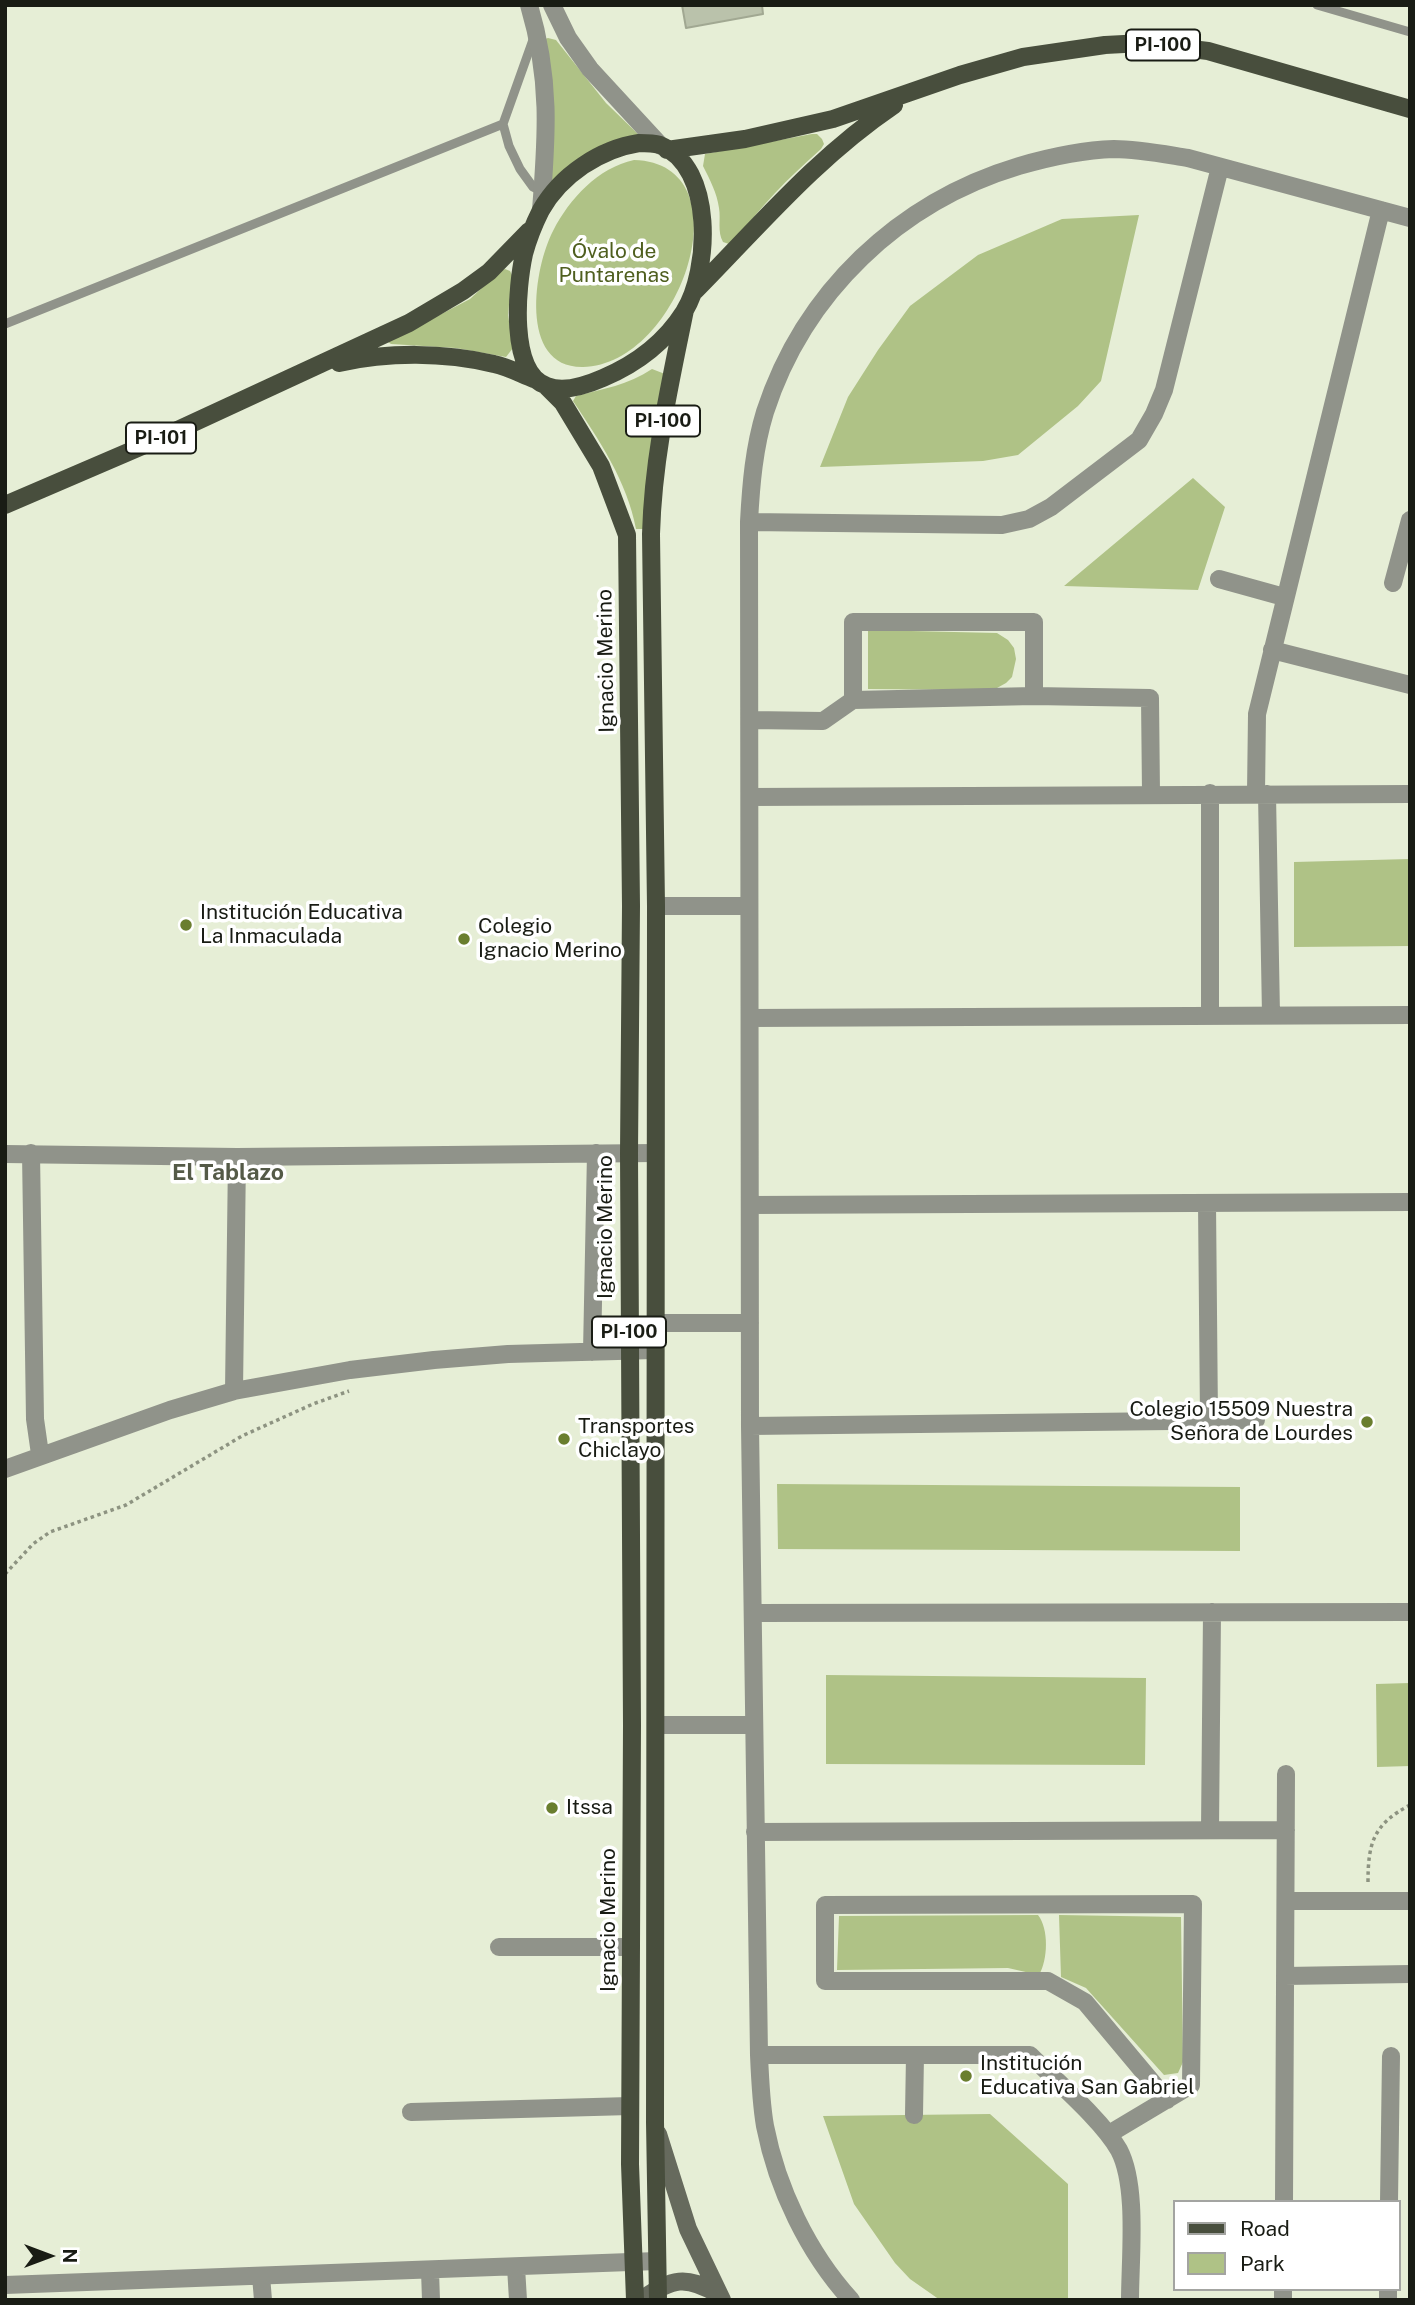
<!DOCTYPE html>
<html>
<head>
<meta charset="utf-8">
<style>
  body { margin:0 }
  #map { position:relative; width:1415px; height:2305px; overflow:hidden; background:#e6eed6; font-family:"Public Sans",sans-serif }
  canvas { display:block }
  .frame { position:absolute; inset:0; border:7px solid #191c14; pointer-events:none }
  .legend { position:absolute; left:1173px; top:2200px; width:228px; height:91px; box-sizing:border-box; background:#fff; border:2px solid #a3a4a1; margin:0; padding:9px 12px; list-style:none; font-size:21px; color:#191c14 }
  .legend li { display:flex; align-items:center; gap:14px; height:35px }
  .legend b { width:35px; border:2px solid #a3a4a1 }
  .north { position:absolute; left:14px; top:2221px; width:70px; height:70px; -webkit-text-stroke:5px #fff; paint-order:stroke; rotate:90deg; font-size:19px; font-weight:700; line-height:28px; text-align:center; color:#191c14 }
  .north::after { content:''; display:block; margin:auto; width:24px; height:32px; background:#191c14; clip-path:polygon(50% 0,100% 100%,50% 72%,0 100%) }
</style>
</head>
<body>
<div id="map">
<canvas width="1415" height="2305"></canvas>
<div class="frame"></div>
<ul class="legend">
<li><b style="height:9px;background:#484e3d"></b>Road</li>
<li><b style="height:19px;background:#afc286"></b>Park</li>
</ul>
<div class="north">N</div>
</div>
<script>
const c = document.querySelector('canvas').getContext('2d');
c.lineJoin = 'round';
function fillPath(path, color) { c.fillStyle = color; c.fill(path, 'evenodd'); }
function stroke(path, color, width, dash) { c.strokeStyle = color; c.lineWidth = width; c.lineCap = dash ? 'butt' : 'round'; c.setLineDash(dash || []); c.stroke(path); }
function write(font, color, halo, rows, align = 'center') {
  c.font = font + ' "Public Sans",sans-serif'; c.lineWidth = 7; c.setLineDash([]); c.textBaseline = 'middle'; c.strokeStyle = halo; c.fillStyle = color; for (const [text, x, y, turn = 0] of rows) {
    c.save(); c.translate(x, y); c.rotate((+turn || 0) * Math.PI / 180); c.textAlign = isNaN(turn) ? turn : align; if (halo) c.strokeText(text, 0, 0); c.fillText(text, 0, 0); c.restore();
  }
}
fillPath(new Path2D(`
  M548,38L556,40L606,103L638,134L635,138L549,184L545,39Z
  M812,134H817L822,139L824,144L821,149C787,179 761,206 734,242L729,244L723,242C717,232 721,219 719,208C717,193 710,180 703,166L705,154Z
  M634,160C748,163 682,365 583,367C518,368 534,267 553,231C570,198 598,168 634,160Z
  M1139,215L1101,381L1078,406L1018,455L983,461L820,467L848,397L878,350L910,306L978,255L1062,219Z
  M505,269L510,271L512,275L508,315L513,348L506,357L456,348L391,344L388,342L470,299L500,271Z
  M652,369L665,374L644,529H636C627,481 599,440 573,401L576,396C603,389 628,385 652,369Z
  M1193,478L1225,507L1198,590L1064,586Z
  M868,630L997,633L1008,640L1014,648L1016,659L1012,677L1006,683L997,688L987,690L868,689Z
  M1410,859V946L1294,947V862Z
  M777,1484L1240,1487V1551L778,1549Z
  M826,1675L1146,1678L1145,1765L826,1764Z
  M1410,1683V1766L1377,1767L1376,1684Z
  M1038,1915C1049,1929 1048,1960 1039,1975L1008,1968L837,1970L839,1916Z
  M1059,1915L1181,1917L1183,2062L1178,2073L1164,2075L1086,1988L1061,1977Z
  M990,2114L1068,2184V2300H940L910,2279L895,2263L854,2204L823,2116Z`), '#afc286');
const building = new Path2D(`
  M682,5H762L763,14L686,28Z`);
fillPath(building, '#bac2ab');
stroke(building, '#a1a892', 2);
stroke(new Path2D(`
  M5,1574L33,1544L50,1532L126,1505L242,1436L313,1404L349,1391
  M1368,1882C1368,1842 1374,1824 1410,1805`), '#8d9381', 3.5, [3.5, 3.5]);
stroke(new Path2D(`
  M1317,5L1410,32
  M534,37L503,124L509,146L520,169L533,187L543,192
  M5,324L503,124`), '#90938a', 9);
stroke(new Path2D(`
  M529,5C551,79 547,135 541,210
  M552,5L568,38L590,69L661,146
  M749,522L1002,525L1029,519L1051,507L1139,440L1154,414L1164,390L1220,167
  M1219,579L1284,597
  M1393,583L1410,520
  M1272,650L1410,685
  M853,700V622H1034V696
  M751,720L823,721L853,700L1034,696L1150,698L1151,793
  M1210,793V1015
  M1256,793L1257,714L1381,210
  M1267,794L1271,1015
  M750,797L1410,794
  M656,906H749
  M750,1018L1410,1015
  M31,1153L35,1419L40,1454
  M5,1154L237,1157L655,1153
  M1207,1203L1209,1420
  M750,1205L1410,1202
  M654,1323H750
  M592,1352L596,1153
  M234,1391L237,1157
  M750,1426L1256,1420
  M5,1469L170,1410L234,1391L350,1370L434,1360L508,1354L654,1350
  M754,1613L1410,1612
  M657,1725H754
  M1210,1830L1212,1612
  M755,1832L1286,1830
  M1286,1901H1410
  M499,1947H631
  M1285,1976L1410,1974
  M759,2055H1030C1056,2081 1102,2120 1119,2150C1138,2186 1130,2258 1130,2300
  M411,2112L630,2106
  M914,2115L915,2055
  M1109,2134L1191,2085L1193,1904L825,1905V1981H1048L1085,2002L1167,2100
  M1284,2202L1286,1774
  M1389,2202L1391,2056
  M516,2267L518,2300
  M430,2271L431,2300
  M261,2276L263,2300
  M5,2285L657,2261
  M851,2300C808,2253 777,2188 765,2126C761,2103 760,2079 759,2055L750,1426L749,522C751,484 754,448 765,412C804,292 899,202 1019,166C1050,157 1081,150 1114,149C1138,149 1163,154 1188,158L1410,218
  M1283,2300V2289
  M1388,2300V2289`), '#90938a', 18);
stroke(new Path2D(`
  M658,2134L688,2229L722,2300
  M641,2300C673,2278 685,2275 718,2294`), '#666a5d', 18);
stroke(new Path2D(`
  M639,143C645,143 653,143 660,145C715,167 710,270 684,312C665,342 636,364 603,378C587,385 564,393 547,386C508,373 517,286 524,254C528,239 534,224 541,210C561,175 600,149 639,143Z
  M667,150L745,139L833,119L960,75L1023,57L1105,45L1143,43L1208,51L1410,109
  M695,291C761,224 816,158 894,105
  M339,363C388,352 444,352 494,364C508,367 521,374 534,379
  M547,387L563,403L601,466L627,535L631,906L629,1153L632,1725L630,2164L635,2300
  M5,505L154,441L409,323L463,291L489,272L529,231
  M658,2300L655,2122L656,906L651,534C653,458 670,384 685,310`), '#484e3d', 18);
for (const [x, y, r, color] of [
  [186,925,7,"#6a7e2f"],
  [464,939,7,"#6a7e2f"],
  [1367,1422,7,"#6a7e2f"],
  [564,1439,7,"#6a7e2f"],
  [552,1808,7,"#6a7e2f"],
  [966,2076,7,"#6a7e2f"]
]) { const dot = new Path2D(); dot.arc(x, y, r, 0, 2 * Math.PI); c.fillStyle = color; c.fill(dot); stroke(dot, '#fff', 2.5); }
for (const [x, y, w] of [
  [1163,45,74],
  [663,421,74],
  [161,438,70],
  [629,1332,74]
]) { const box = new Path2D(); box.roundRect(x - w / 2, y - 15.5, w, 31, 5); c.fillStyle = '#fff'; c.fill(box); stroke(box, '#191c14', 2); }
write('bold 19px', '#191c14', null, [
  ["PI-100",1163,45],
  ["PI-100",663,421],
  ["PI-101",161,438],
  ["PI-100",629,1332]
]);
write('21px', '#4f5f1f', '#fff', [
  ["Óvalo de",614,252],
  ["Puntarenas",614,276]
]);
write('21px', '#191c14', '#fff', [
  ["Ignacio Merino",606,661,-91],
  ["Ignacio Merino",606,1227,-90],
  ["Ignacio Merino",609,1920,-90]
]);
write('21px', '#191c14', '#fff', [
  ["Institución Educativa",200,913],
  ["La Inmaculada",200,937],
  ["Colegio",478,927],
  ["Ignacio Merino",478,951],
  ["Colegio 15509 Nuestra",1353,1410,"right"],
  ["Señora de Lourdes",1353,1434,"right"],
  ["Transportes",578,1427],
  ["Chiclayo",578,1451],
  ["Itssa",566,1808],
  ["Institución",980,2064],
  ["Educativa San Gabriel",980,2088]
], 'left');
write('bold 23px', '#545a47', '#fff', [
  ["El Tablazo",228,1173]
]);
</script>
</body>
</html>
